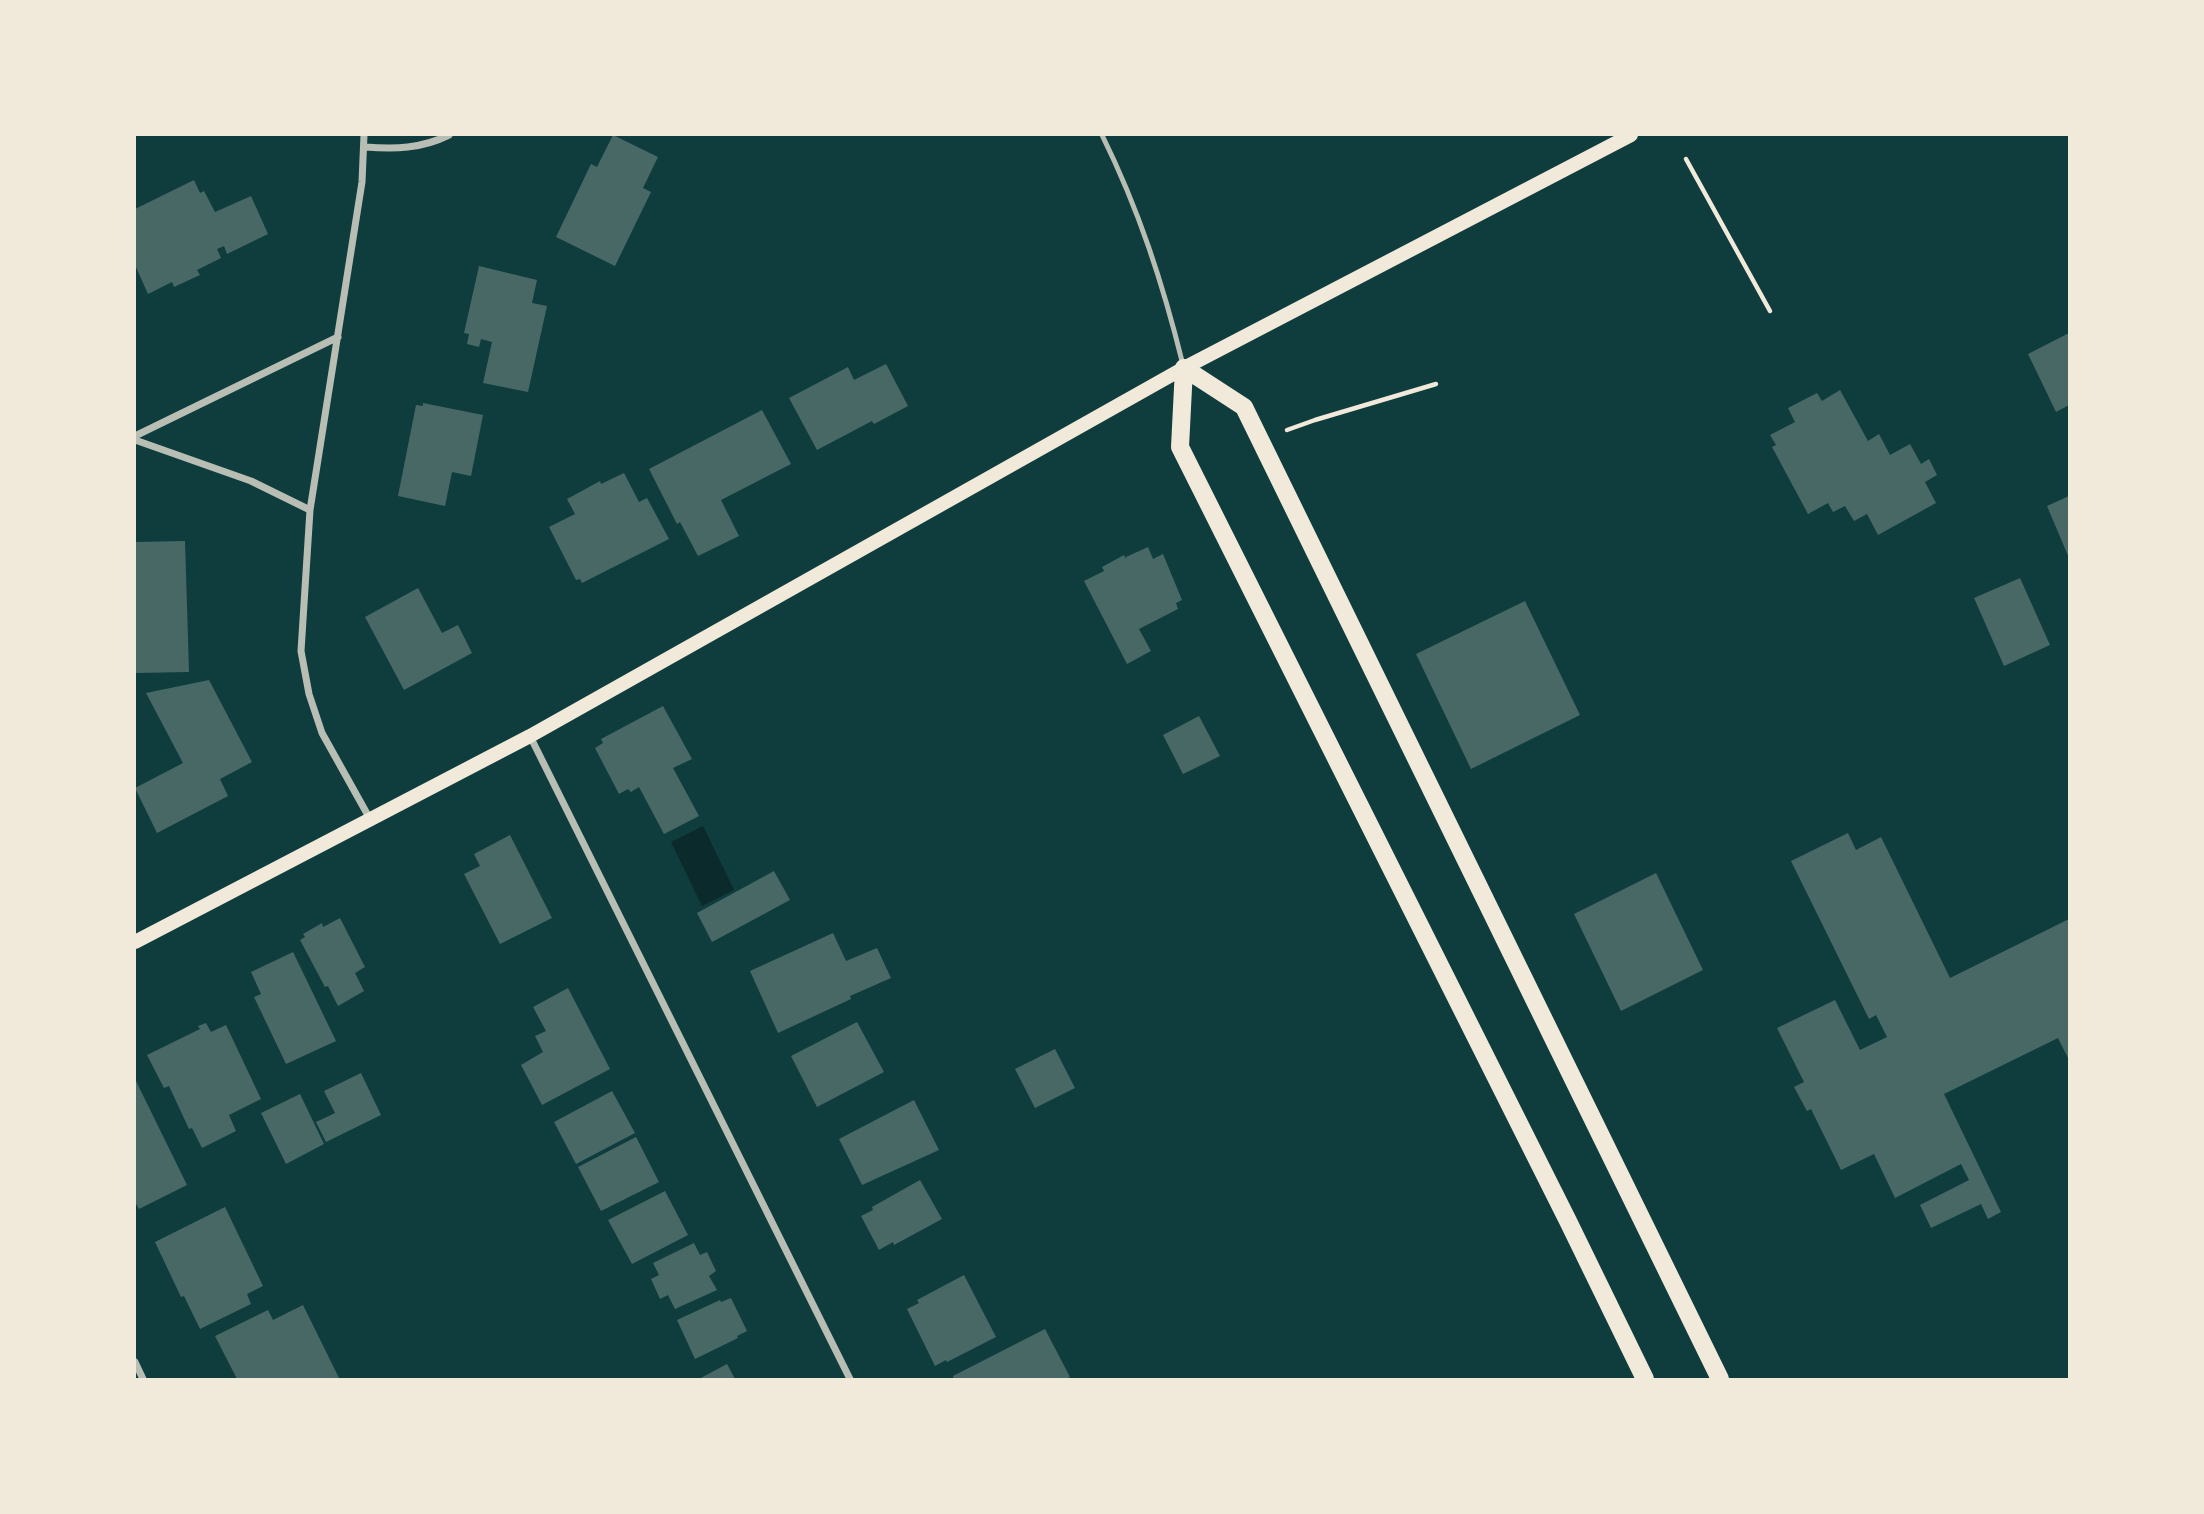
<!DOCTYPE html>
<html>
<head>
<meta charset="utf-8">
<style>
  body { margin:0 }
  #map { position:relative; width:2204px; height:1514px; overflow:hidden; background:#0f3d3e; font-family:Roboto,sans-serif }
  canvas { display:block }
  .frame { position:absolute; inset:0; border:136px solid #f1e9da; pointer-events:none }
</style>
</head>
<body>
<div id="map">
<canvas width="2204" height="1514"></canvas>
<div class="frame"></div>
</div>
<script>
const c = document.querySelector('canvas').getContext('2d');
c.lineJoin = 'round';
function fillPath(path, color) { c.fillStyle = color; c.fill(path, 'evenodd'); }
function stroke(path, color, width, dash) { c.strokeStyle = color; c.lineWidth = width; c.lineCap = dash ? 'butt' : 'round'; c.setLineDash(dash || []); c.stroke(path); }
fillPath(new Path2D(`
  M703,826L734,890L702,906L671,842Z`), '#0a2a2b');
fillPath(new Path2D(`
  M613,135L658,157L643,188L651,192L615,266L556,237L591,164L597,167Z
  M194,180L200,193L204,191L215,212L251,196L268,234L227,254L224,246L217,249L221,258L197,270L200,275L174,287L172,282L148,294L135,265V209Z
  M479,266L537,280L532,303L547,306L528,392L483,383L492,342L481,339L479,347L467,344L469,334L464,333Z
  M2069,333V405L2056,412L2028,354Z
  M886,364L908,406L874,424L872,421L817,450L789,398L848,367L854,380Z
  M1840,390L1868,441L1879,434L1890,455L1910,444L1921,464L1929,459L1937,475L1925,482L1936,503L1878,535L1867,514L1854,521L1845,506L1833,512L1828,503L1808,514L1772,447L1776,445L1770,435L1795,422L1788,408L1817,393L1822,401Z
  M423,403L483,415L471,476L452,472L445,506L398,496L416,405L423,406Z
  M762,410L791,464L721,500L739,536L698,556L680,522L677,524L649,469Z
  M624,473L639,502L647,498L669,539L582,583L580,579L576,580L549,527L575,514L567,499L600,481L601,484Z
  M2069,496V558L2047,506Z
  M185,541L189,672L135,673V542Z
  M1148,547L1153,559L1163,554L1182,600L1176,603L1178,609L1139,629L1151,651L1127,664L1084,581L1104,571L1102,567L1124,555L1126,559V557Z
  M2020,578L2050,645L2004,666L1974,598Z
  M418,588L442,633L458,625L472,653L404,690L365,617Z
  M1525,601L1580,715L1471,769L1416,654Z
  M209,680L252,762L220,779L228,796L157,833L135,788L183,763L146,693Z
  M663,706L692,759L673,768L699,816L664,834L639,787L631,792L628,789L619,794L595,748L603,743L601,739Z
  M1199,716L1220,756L1183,774L1163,735Z
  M1848,833L1856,850L1881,837L1950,978L2069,919V1060L2058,1038L1944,1094L2001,1212L1988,1219L1981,1204L1931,1228L1920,1205L1969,1180L1961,1164L1895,1198L1874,1154L1841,1170L1811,1109L1807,1111L1794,1087L1804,1082L1777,1028L1835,1000L1860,1050L1887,1037L1876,1015L1869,1019L1791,861Z
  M510,835L552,918L500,944L464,874L480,866L474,854Z
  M774,871L790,900L712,942L697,913Z
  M1656,873L1703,970L1621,1011L1574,914Z
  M340,918L365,967L355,973L364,991L338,1006L328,986L325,987L300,940L305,937L303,934L322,923L323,927Z
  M833,933L846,961L877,948L891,978L850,996L851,999L778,1033L750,971Z
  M293,952L336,1041L286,1064L254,997L261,994L251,972Z
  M568,988L610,1069L542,1105L521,1065L543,1052L535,1036L546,1031L533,1007Z
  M857,1022L884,1072L817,1107L791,1056Z
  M206,1023L211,1032L226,1025L261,1099L229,1115L236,1131L202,1148L192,1128L189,1129L169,1086L164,1088L147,1055L200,1029L198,1026Z
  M1055,1049L1075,1088L1035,1108L1015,1069Z
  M361,1073L381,1115L326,1142L316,1122L335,1113L324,1091Z
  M135,1079L187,1185L139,1209L135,1202Z
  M612,1091L635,1133L576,1164L554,1122Z
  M300,1094L324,1144L286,1164L261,1113Z
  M914,1100L939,1150L862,1185L839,1139Z
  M636,1137L659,1182L601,1211L578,1167Z
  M920,1180L942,1219L894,1245L893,1242L879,1250L861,1216L873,1210L872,1207Z
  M665,1191L688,1235L632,1264L608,1220Z
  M225,1207L263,1286L247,1294L251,1304L200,1329L184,1296L181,1297L155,1242Z
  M694,1243L700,1255L707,1252L716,1271L709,1276L717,1290L675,1309L668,1295L660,1299L651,1279L659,1275L653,1263Z
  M964,1275L996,1337L947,1362L946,1360L935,1366L907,1309L919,1303L917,1300Z
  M731,1298L747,1331L737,1336L738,1338L695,1359L677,1320L720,1300L721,1302Z
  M303,1305L339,1378L336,1379H237L215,1336L268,1310L273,1320Z
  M1045,1329L1070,1377L1066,1379H954L953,1376Z
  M727,1364L735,1379H699Z`), '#486865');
stroke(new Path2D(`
  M1686,159L1770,311
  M1287,430L1315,420L1436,384`), '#f1e9da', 4.5);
stroke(new Path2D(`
  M1102,135C1139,210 1163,284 1183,365`), '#b8beb3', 5);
stroke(new Path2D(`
  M365,147C395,149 421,149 449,135
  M135,436L338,337
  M135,440L251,481L310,510L362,182L364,135
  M310,510L301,651L309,694L322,733L370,819
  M530,736L850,1379
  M135,1362L143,1379`), '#b8beb3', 7);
stroke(new Path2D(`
  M135,942L530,736L1184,368L1631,135`), '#f1e9da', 14);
stroke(new Path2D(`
  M1184,368L1244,407L1720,1379
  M1184,368L1180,447L1568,1221L1645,1379`), '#f1e9da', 18);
</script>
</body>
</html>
